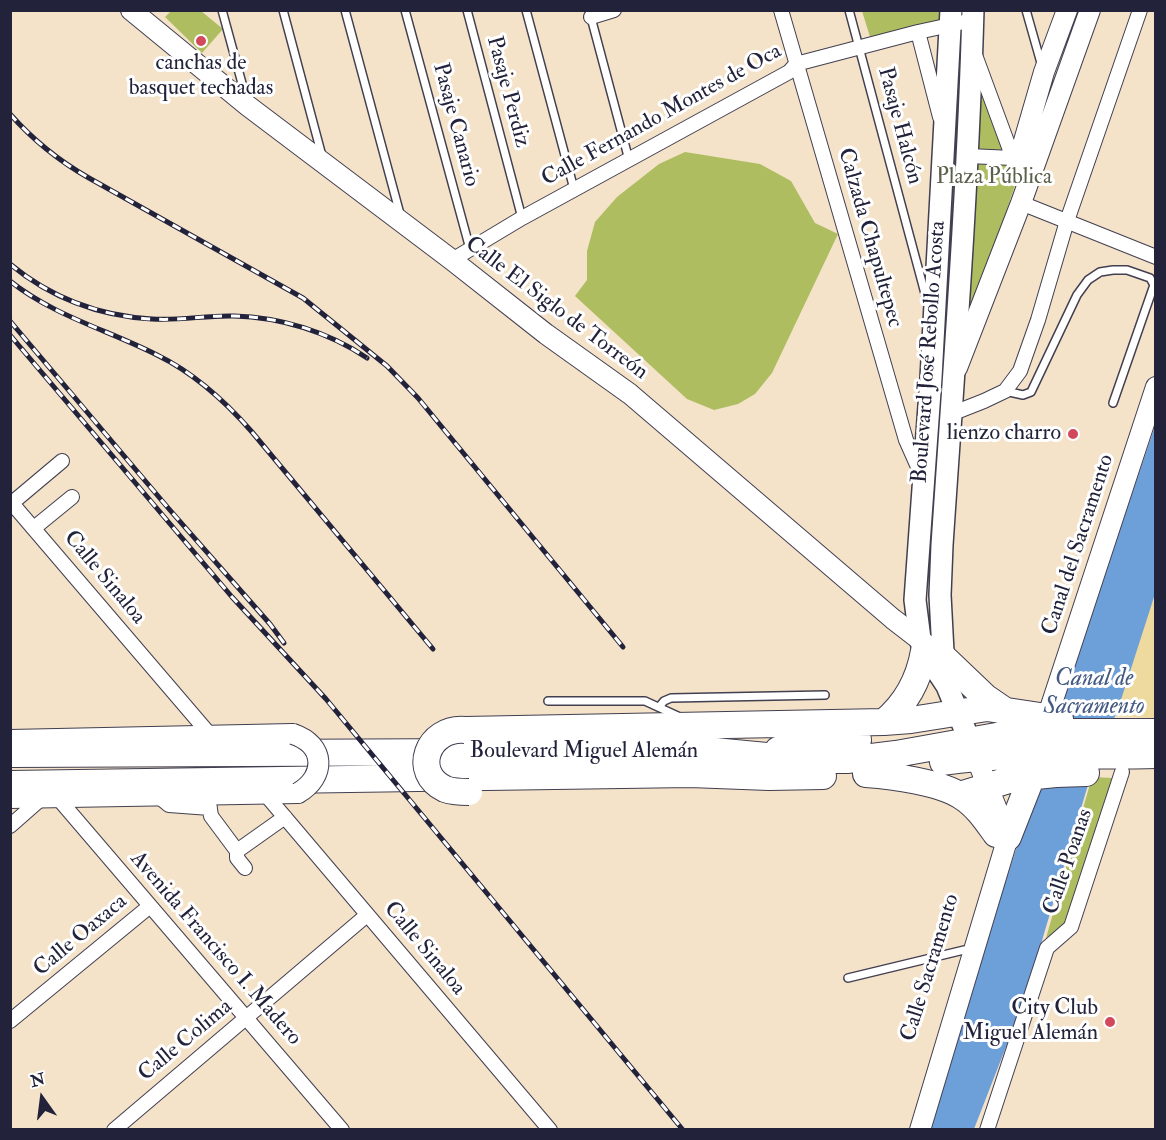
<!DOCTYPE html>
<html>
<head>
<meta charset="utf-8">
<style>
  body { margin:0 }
  #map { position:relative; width:1166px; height:1140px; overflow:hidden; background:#f4e2c9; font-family:"IM FELL Double Pica",serif }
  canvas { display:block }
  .frame { position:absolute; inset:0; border:12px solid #22223b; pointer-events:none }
  .north { position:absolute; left:12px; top:1068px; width:60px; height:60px; -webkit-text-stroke:4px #fff; paint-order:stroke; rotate:346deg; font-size:16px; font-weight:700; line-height:24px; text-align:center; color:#22223b }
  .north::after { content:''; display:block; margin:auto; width:21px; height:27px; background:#22223b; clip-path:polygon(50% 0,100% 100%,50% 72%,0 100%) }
</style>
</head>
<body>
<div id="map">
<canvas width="1166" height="1140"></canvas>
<div class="frame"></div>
<div class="north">N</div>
</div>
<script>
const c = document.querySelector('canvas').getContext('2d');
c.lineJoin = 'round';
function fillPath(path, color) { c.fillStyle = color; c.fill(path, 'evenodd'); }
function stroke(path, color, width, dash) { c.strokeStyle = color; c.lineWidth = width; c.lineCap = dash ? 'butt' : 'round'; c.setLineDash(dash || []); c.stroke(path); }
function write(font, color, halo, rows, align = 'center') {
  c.font = font + ' "IM FELL Double Pica",serif'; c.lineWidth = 6; c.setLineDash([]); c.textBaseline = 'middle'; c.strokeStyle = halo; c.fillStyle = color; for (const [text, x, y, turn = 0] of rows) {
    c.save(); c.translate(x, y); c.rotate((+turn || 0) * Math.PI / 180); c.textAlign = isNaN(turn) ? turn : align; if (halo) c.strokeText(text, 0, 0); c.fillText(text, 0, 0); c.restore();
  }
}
fillPath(new Path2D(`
  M171,11H201L223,29L202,53L165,17Z
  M862,11H950L949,21L871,40Z
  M979,72L1019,173L959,355Z
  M685,152L760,164L791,181L815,223L838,234L772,373L755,394L738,404L714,410L687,399L575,296L587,280V251L595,222L617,197L659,164Z
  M1092,777L1113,778L1069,924L1046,938Z`), '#aebd60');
fillPath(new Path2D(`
  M1139,597L1155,602V718L1054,713Z`), '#eeda9e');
fillPath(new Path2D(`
  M1155,426V594L1118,709L1090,778L1025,998L974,1129L930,1130L996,910L1038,783L1060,705Z`), '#6d9fd8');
const lane = new Path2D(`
  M222,10L246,98
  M283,10L322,156
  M345,10L400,214
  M405,10L470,249
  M467,10L522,218
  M526,10L574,189
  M589,10L629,160
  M849,10L927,301
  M1026,10L1041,63
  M1005,391L1023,395L1031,392L1077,295L1088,280L1100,272L1113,270H1127L1150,278L1154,285L1113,403
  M548,701H645L682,718
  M659,707L664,701L671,698L825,695
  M848,978L964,950L972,952`);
const street = new Path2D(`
  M781,10L906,440L922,476
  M591,17L614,10
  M918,32L940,117
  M975,55L1013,158L1019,168
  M968,156L1013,158
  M1021,203L1156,257
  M452,260L522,218L789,72L796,64L918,32L973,20
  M951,414L984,401L1005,391L1020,371L1038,320L1067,221L1140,10
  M10,501L211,736
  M12,503L62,461
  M34,528L72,497
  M266,795L550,1130
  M158,796L169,805L210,808
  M208,796L211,816L237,851V858L245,868
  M57,797L342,1130
  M10,826L43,797
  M237,851L285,817
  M10,1021L150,906
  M114,1130L367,915
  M987,1130L1047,948L1071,927L1122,772`);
const secondary = new Path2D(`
  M131,10L248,106L452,260L546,334L630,394L893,619L928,646
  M1017,165L1044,72L1067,10
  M957,368L1021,203L1090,10
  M1047,718L1156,387
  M10,740L293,734
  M10,798L298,793
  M920,1130L1008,837L976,757`);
const primary = new Path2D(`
  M951,10L931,378L915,600L920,639L924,651L947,686L975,754
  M944,671L940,595L942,545C954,367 968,189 973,10`);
const highway = new Path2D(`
  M942,656L985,697L1004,710
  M884,722C907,703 919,680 924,651
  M465,730L884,722L911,720L987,708L1060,719
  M778,750L817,742L858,740
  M10,754L714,751L808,760H847L896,754L1002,735L1048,732H1156
  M943,762C1013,752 1085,757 1156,755
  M866,774C893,776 939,782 961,796C976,805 986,820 996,834
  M10,784L690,774L769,777L823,776
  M960,795L1015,778L1056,774L1086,773
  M1008,837L1032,776`);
stroke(lane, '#423f50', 10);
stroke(street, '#423f50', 16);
stroke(secondary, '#423f50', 22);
stroke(primary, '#423f50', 24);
stroke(highway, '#423f50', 28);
stroke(lane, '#fff', 7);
stroke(street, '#fff', 14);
stroke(secondary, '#fff', 20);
stroke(primary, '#fff', 21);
stroke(highway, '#fff', 26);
const rail = new Path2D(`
  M10,114C33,140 59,161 89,178L303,298L387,366L418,398L623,647
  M10,264C51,298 100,316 152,319C180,321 207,315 234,316C280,317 329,332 367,358
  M10,281C54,316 108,330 157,355C194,373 225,401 252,432L433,649
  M10,321L169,509L270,624L284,643
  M10,335L232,597L326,699L683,1130`);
stroke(rail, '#22223b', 5);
stroke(rail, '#fff', 3, [9]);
const secondaryBridge = new Path2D(`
  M293,734C326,745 326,777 298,793`);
const highwayBridge = new Path2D(`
  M465,730C427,727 411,773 445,789C453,792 461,792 469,792`);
stroke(secondaryBridge, '#423f50', 22, []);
stroke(highwayBridge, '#423f50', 28, []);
stroke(secondaryBridge, '#fff', 20);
stroke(highwayBridge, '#fff', 26);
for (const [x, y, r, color] of [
  [201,41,6,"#d1495b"],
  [1073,434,6,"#d1495b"],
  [1110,1022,6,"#d1495b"]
]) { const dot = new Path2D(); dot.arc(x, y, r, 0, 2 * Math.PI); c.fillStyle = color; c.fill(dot); stroke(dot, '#fff', 2); }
write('22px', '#22223b', '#fff', [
  ["canchas de",201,64,"center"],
  ["basquet techadas",201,89,"center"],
  ["lienzo charro",1061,434],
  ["City Club",1098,1009],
  ["Miguel Alemán",1098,1034]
], 'right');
write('22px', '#22223b', '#fff', [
  ["Pasaje Perdiz",507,92,75],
  ["Calle Fernando Montes de Oca",662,116,-29],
  ["Pasaje Canario",455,125,75],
  ["Pasaje Halcón",899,126,75],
  ["Calzada Chapultepec",869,238,74],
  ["Calle El Siglo de Torreón",556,309,37],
  ["Boulevard José Rebollo Acosta",930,352,-86],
  ["Canal del Sacramento",1079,545,-72],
  ["Calle Sinaloa",104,578,50],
  ["Boulevard Miguel Alemán",584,752],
  ["Calle Poanas",1069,862,-71],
  ["Calle Oaxaca",81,936,-40],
  ["Avenida Francisco I. Madero",215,949,49],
  ["Calle Sinaloa",424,949,50],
  ["Calle Sacramento",931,968,-73],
  ["Calle Colima",186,1041,-40]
]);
write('22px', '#5a604a', '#fff', [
  ["Plaza Pública",994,178]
]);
write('italic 24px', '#445a82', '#fff', [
  ["Canal de",1094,680],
  ["Sacramento",1094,708]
]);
</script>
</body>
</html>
